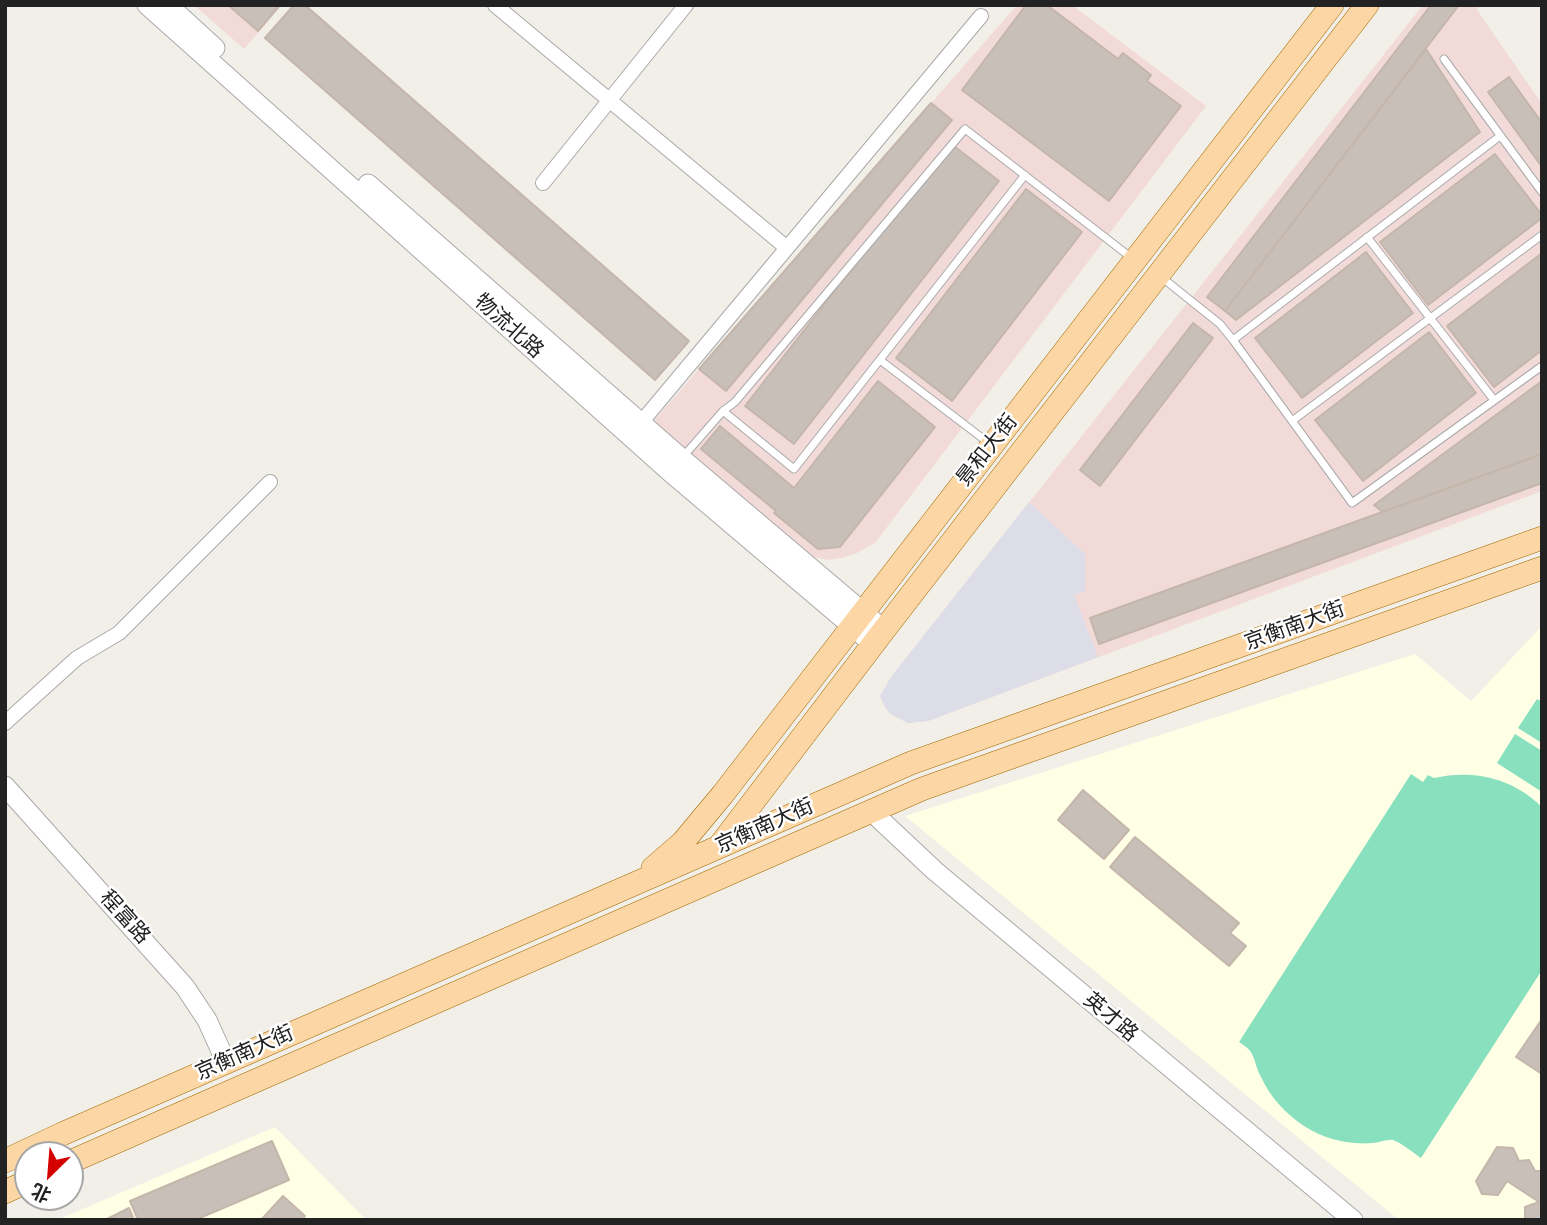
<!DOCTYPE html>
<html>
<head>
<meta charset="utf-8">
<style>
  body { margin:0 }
  #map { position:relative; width:1547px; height:1225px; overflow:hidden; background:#f2efe9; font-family:"Titillium Web","Noto Sans SC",sans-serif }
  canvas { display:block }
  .frame { position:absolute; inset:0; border:7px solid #222; pointer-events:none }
  .north { position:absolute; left:14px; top:1141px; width:70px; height:70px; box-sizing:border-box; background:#fff; border:2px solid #a7a7a7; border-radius:50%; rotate:205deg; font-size:19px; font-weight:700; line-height:28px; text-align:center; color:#222 }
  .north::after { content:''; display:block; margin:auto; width:24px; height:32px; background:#d40000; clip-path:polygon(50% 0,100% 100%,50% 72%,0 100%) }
</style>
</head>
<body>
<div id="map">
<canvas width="1547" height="1225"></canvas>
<div class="frame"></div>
<div class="north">北</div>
</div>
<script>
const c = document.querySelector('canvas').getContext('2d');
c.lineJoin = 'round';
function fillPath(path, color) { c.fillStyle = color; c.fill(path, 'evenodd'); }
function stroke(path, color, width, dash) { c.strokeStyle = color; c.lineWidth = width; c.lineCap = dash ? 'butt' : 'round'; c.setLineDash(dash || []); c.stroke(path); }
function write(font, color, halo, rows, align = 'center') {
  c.font = font + ' "Titillium Web","Noto Sans SC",sans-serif'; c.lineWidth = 5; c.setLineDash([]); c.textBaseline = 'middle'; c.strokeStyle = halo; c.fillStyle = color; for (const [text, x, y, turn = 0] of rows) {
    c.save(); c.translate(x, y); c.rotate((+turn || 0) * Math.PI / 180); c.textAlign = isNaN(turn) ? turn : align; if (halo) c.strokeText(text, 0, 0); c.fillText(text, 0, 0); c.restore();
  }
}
fillPath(new Path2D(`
  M194,5H282L244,49Z
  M1017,5H1072L1206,106L875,543L857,553L841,558L828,560L814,557L651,424Z
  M1423,5H1480L1477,10L1542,104V491L928,721L908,723L893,715L886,709L880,696L891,677Z`), '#f2dad9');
fillPath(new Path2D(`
  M1542,626V1220H1399L905,816L1415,654L1471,701Z
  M275,1127L366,1220H57Z`), '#ffffe5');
fillPath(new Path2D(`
  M1537,699L1542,702V743L1518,728Z
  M1515,734L1542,751V792L1497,763Z
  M1411,774L1423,782L1428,775L1434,778C1473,769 1513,778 1542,807V970L1421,1158C1415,1154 1400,1142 1393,1140C1388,1139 1378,1143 1372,1143C1348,1145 1324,1139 1304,1126C1286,1114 1270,1097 1261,1077C1252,1059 1257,1053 1239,1042Z`), '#88e0be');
fillPath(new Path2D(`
  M1029,502L1085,554V591L1074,595L1098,657L928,721L908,723L892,715L886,709L880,696L891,677Z`), '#dddde8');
const building = new Path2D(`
  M228,5H280L258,31Z
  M294,5H305L689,341L655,380L265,38Z
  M1026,5H1047L1118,59L1123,53L1151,75L1147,81L1181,106L1109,201L962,90Z
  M1431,5H1459L1225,311L1207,297Z
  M1426,49L1480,132L1236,320L1225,311Z
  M1509,77L1542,123V167L1488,92Z
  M931,103L952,120L726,391L699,369Z
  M950,143L999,181L794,444L745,406Z
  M1495,154L1542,215V218L1428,305L1380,242Z
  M1026,189L1082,232L952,401L896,358Z
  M1366,252L1413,313L1302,398L1255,338Z
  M1542,253V350L1494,387L1447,326Z
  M1193,323L1213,338L1100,486L1080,470Z
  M1429,332L1476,393L1363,481L1315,420Z
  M878,381L935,427L840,547L818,549L774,513L776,511L701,449L720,426L794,488Z
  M1542,381V454L1383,512L1374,505Z
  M1542,454V483L1099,644L1090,618Z
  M1083,790L1129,830L1104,859L1058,820Z
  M1135,837L1239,923L1230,933L1246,946L1229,966L1110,867Z
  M1542,1019V1074L1516,1057Z
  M272,1141L289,1180L195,1220H138L130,1201Z
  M1497,1147L1513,1148L1519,1161L1529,1160L1535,1171H1542V1220H1525V1207L1539,1202L1507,1181L1498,1195L1482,1194L1476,1181Z
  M283,1196L305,1216L302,1220H261Z
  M129,1208L134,1220H105Z`);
fillPath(building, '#c7bfb8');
stroke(building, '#c4b6ab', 2);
const service = new Path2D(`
  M1444,59L1542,192
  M1500,136L1233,340L1352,503L1542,366
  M1367,237L1494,400
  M1160,276L1220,324L1233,340
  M880,360L990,444
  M723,411L794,469L1025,175
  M1292,421L1542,235
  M682,458L723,411L735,402L965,129L1133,259`);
const minor = new Path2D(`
  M495,5L787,248
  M543,183L686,5
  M644,419L981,16
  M5,723L77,658L119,633L270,482`);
const tertiary = new Path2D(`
  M147,5L669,471L873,644
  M168,5L215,48
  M368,184L681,458L884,630
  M5,786L185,987L207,1020L226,1062
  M871,811L935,871L1353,1220`);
const primary = new Path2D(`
  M721,844L884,630L1367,5
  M653,868L683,842L723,794L1332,5
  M5,1161L62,1134L911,763L1542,538
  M70,1162L922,789L1542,568
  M5,1192L28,1181`);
stroke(service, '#a9a9a9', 9);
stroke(minor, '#a9a9a9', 16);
stroke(tertiary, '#a9a9a9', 21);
stroke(primary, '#a06b00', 24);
stroke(service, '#fff', 7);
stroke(minor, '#fff', 14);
stroke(tertiary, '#fff', 19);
stroke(primary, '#fcd6a4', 23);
write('21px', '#222', '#fff', [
  ["物流北路",508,327,42],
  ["景和大街",988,451,-52],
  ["京衡南大街",1295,627,-20],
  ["京衡南大街",765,827,-24],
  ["程富路",124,918,48],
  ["英才路",1110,1018,40],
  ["京衡南大街",245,1054,-24]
]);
</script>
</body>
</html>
